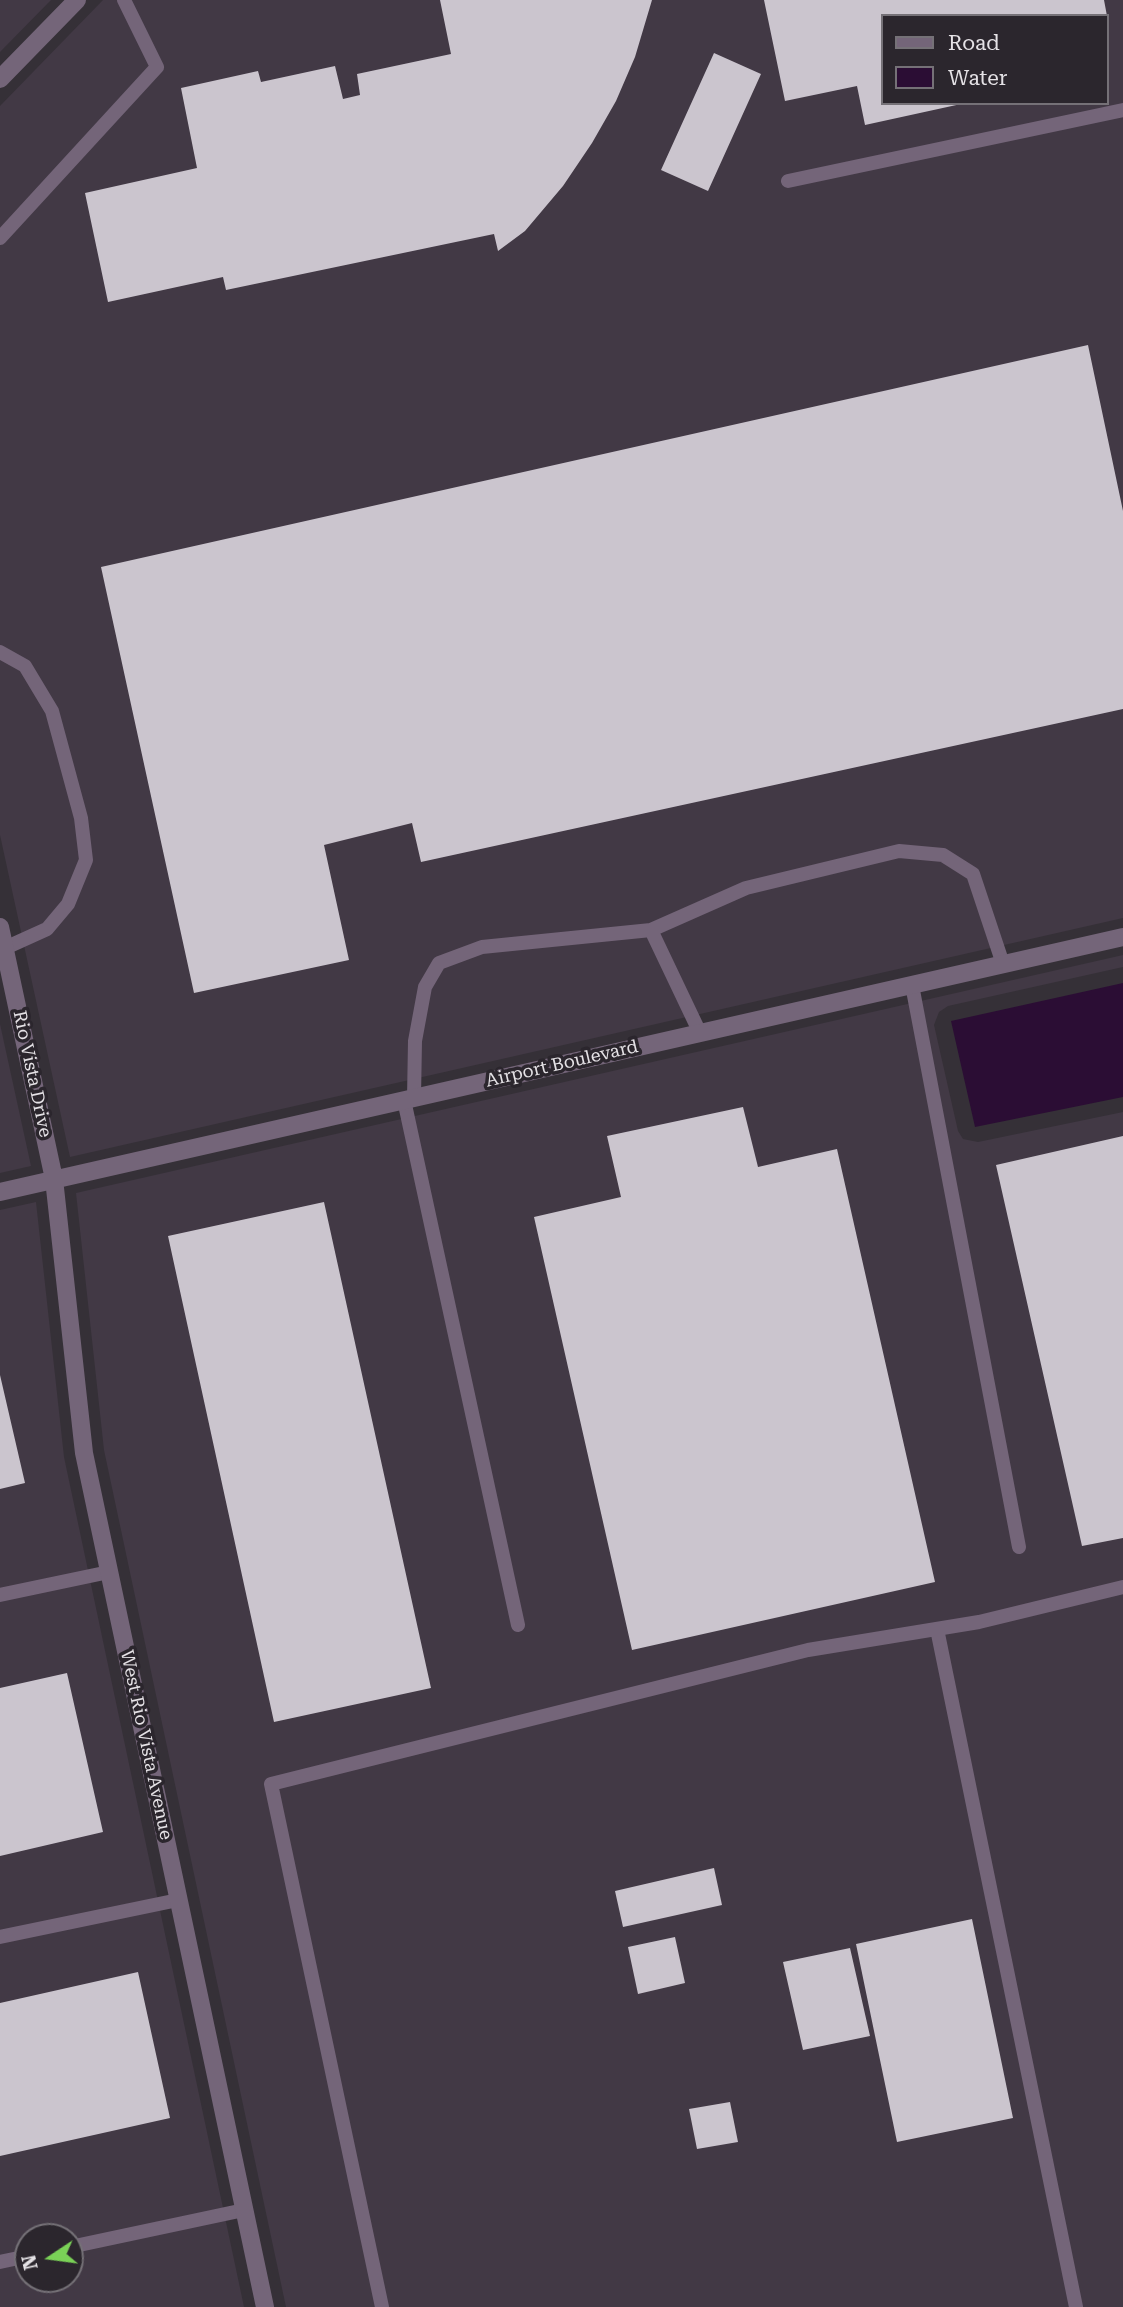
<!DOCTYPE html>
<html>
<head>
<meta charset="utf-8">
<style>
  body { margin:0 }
  #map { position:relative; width:1123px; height:2307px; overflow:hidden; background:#353037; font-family:"Roboto Serif",serif }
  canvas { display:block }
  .legend { position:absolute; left:881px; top:14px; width:228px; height:91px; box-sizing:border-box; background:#2b262d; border:2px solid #757177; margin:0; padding:9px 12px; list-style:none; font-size:21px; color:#e5e2e6 }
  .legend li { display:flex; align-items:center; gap:14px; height:35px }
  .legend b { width:35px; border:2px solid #757177 }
  .north { position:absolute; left:14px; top:2223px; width:70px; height:70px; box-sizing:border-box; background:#2b262d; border:2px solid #757177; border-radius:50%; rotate:257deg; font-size:19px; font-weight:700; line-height:28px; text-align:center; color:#e5e2e6 }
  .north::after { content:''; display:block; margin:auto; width:24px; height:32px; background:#7ad157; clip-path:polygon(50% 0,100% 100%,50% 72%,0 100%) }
</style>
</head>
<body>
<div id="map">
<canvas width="1123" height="2307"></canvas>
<ul class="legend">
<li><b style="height:9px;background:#746579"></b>Road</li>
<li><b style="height:19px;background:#2b0d34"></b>Water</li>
</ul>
<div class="north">N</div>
</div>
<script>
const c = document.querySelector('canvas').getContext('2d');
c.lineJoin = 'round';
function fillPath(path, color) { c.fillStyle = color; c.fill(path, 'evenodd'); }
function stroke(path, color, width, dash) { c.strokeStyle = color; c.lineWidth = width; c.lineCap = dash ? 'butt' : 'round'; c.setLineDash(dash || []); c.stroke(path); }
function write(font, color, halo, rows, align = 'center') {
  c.font = font + ' "Roboto Serif",serif'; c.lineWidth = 7; c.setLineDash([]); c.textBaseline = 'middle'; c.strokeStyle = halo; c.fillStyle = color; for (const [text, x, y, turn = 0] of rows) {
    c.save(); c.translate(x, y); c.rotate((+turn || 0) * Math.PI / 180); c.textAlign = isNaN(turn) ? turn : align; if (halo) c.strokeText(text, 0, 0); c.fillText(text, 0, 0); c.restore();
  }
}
fillPath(new Path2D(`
  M0,0H51L0,52Z
  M103,0H1123V918L70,1157L0,835V106ZM883,16H1107V103H883Z
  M1123,955V967L948,1006L939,1012L934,1025L958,1131L963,1139L978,1142L1123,1112V2307H286L104,1450L76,1193Z
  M0,1024L31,1166L0,1173Z
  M36,1202L64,1457L244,2307H0V1210ZM28,2237H70V2279H28Z`), '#423945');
fillPath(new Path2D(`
  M1123,983V1097L975,1127L951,1021Z`), '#2b0d34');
fillPath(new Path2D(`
  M440,0H652L635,57L616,101L592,143L563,186L525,231L498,251L494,234L226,290L223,277L108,302L85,193L197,168L181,88L258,71L261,82L335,66L343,99L360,95L357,74L451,54Z
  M764,0H1104L1107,16H883V103L961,104L865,125L857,86L785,101Z
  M714,53L761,74L708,191L661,170Z
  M1088,345L1123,511V709L421,862L412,823L324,845L349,960L194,993L101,567Z
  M743,1107L758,1167L837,1149L935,1582L632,1650L534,1217L621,1197L607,1136Z
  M1123,1136V1538L1082,1546L996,1165Z
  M324,1202L431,1688L274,1722L168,1236Z
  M0,1375L25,1483L0,1489Z
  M67,1673L103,1832L0,1856V1688Z
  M714,1868L722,1905L623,1927L615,1891Z
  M972,1919L1013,2118L897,2142L856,1944Z
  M675,1937L685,1983L638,1994L628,1947Z
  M850,1948L870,2036L803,2050L783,1962Z
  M138,1972L170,2118L0,2156V2003Z
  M730,2102L738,2142L697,2149L689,2109Z`), '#cbc5ce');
stroke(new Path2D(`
  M788,181L1123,110
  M0,238L157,67L124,0
  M0,652L25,666L52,711L81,818L86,860L68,904L47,929L5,948
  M651,930L746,888L899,851L943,855L973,874L1003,964
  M912,985L1019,1547
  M414,1098L415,1041L425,987L439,963L482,947L651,930L700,1033
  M404,1100L518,1625
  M0,1595L109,1572
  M937,1629L1076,2307
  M0,1937L178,1900
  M70,2247L244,2210
  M0,2262L28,2256
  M382,2307L271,1784L808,1650L979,1622L1123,1587`), '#746579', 14);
stroke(new Path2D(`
  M0,927L54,1179L84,1453L265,2307
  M0,1192L1123,937`), '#746579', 18);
stroke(new Path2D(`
  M0,79L77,0`), '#746579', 18);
write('18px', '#e5e2e6', '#2b262d', [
  ["Airport Boulevard",562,1064,-13],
  ["Rio Vista Drive",32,1074,78],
  ["West Rio Vista Avenue",146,1745,78]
]);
</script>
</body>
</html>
